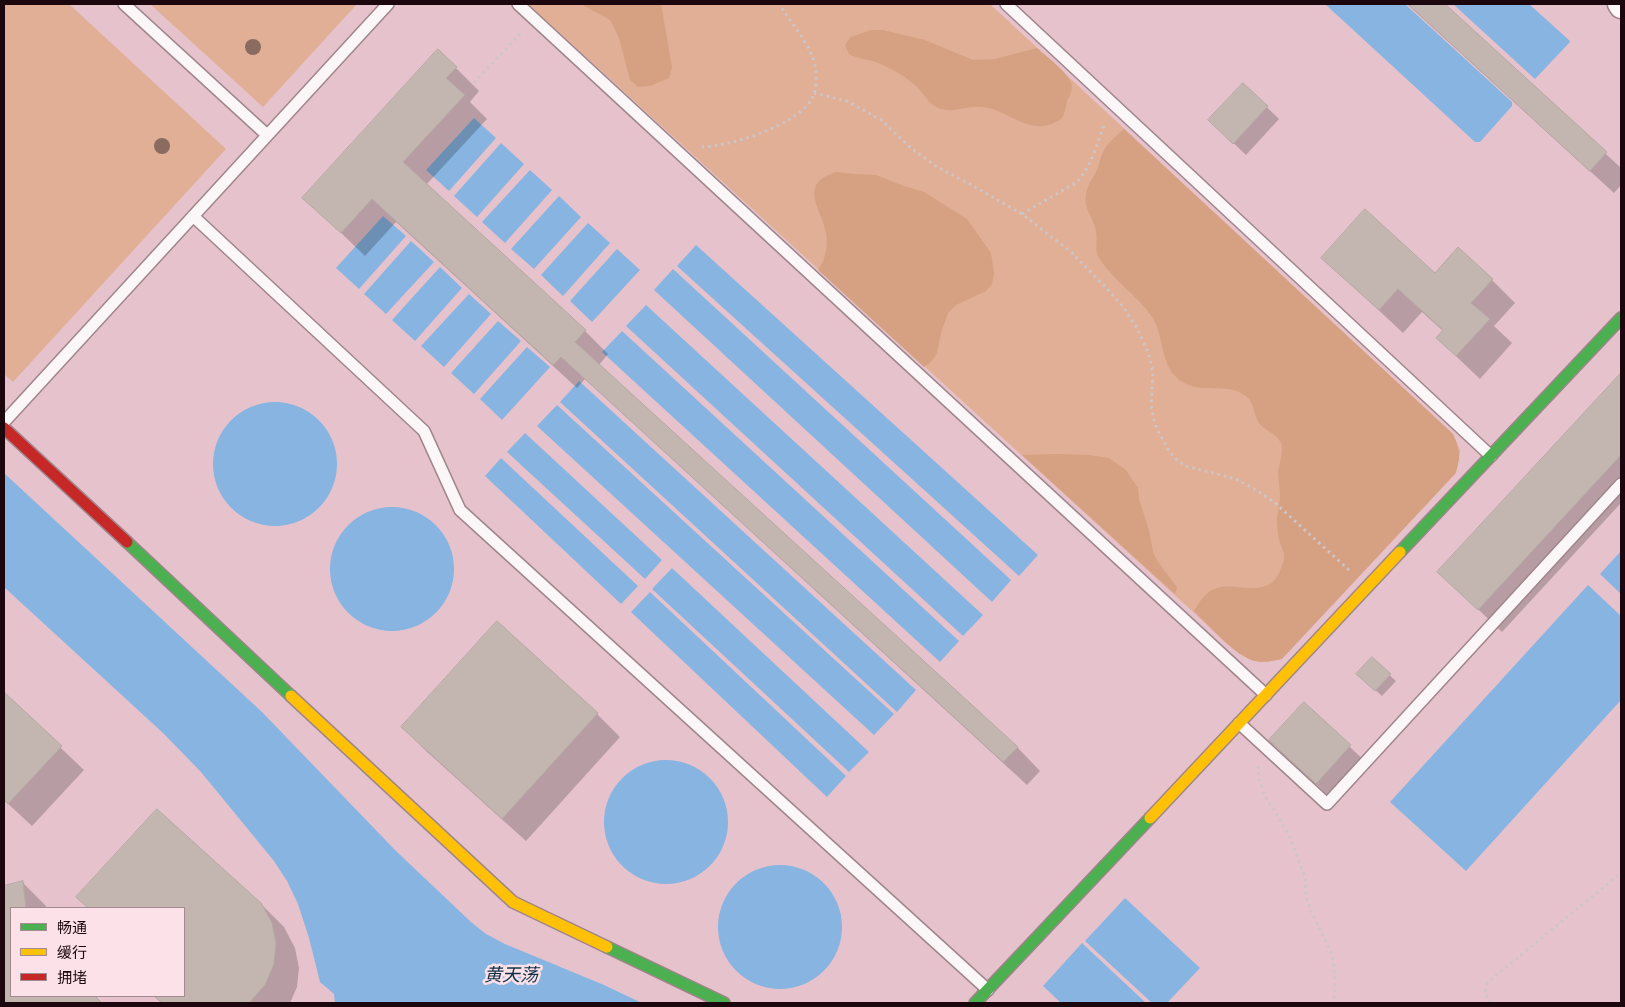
<!DOCTYPE html>
<html>
<head>
<meta charset="utf-8">
<style>
  body { margin:0 }
  #map { position:relative; width:1625px; height:1007px; overflow:hidden; background:#e6c3cc; font-family:"Sofia Sans Condensed","Noto Sans SC",sans-serif }
  canvas { display:block }
  .frame { position:absolute; inset:0; border:5px solid #1c070e; pointer-events:none }
  .legend { position:absolute; left:10px; top:907px; width:175px; height:90px; box-sizing:border-box; background:#fce2e8; border:1px solid #a28a91; margin:0; padding:6px 9px; list-style:none; font-size:15px; color:#1c070e }
  .legend li { display:flex; align-items:center; gap:10px; height:25px }
  .legend b { width:25px; border:1px solid #a28a91 }
</style>
</head>
<body>
<div id="map">
<canvas width="1625" height="1007"></canvas>
<div class="frame"></div>
<ul class="legend">
<li><b style="height:6px;background:#4caf50"></b>畅通</li>
<li><b style="height:6px;background:#ffc107"></b>缓行</li>
<li><b style="height:6px;background:#c62828"></b>拥堵</li>
</ul>
</div>
<script>
const c = document.querySelector('canvas').getContext('2d');
c.lineJoin = 'round';
function fillPath(path, color) { c.fillStyle = color; c.fill(path, 'evenodd'); }
function stroke(path, color, width, dash) { c.strokeStyle = color; c.lineWidth = width; c.lineCap = dash ? 'butt' : 'round'; c.setLineDash(dash || []); c.stroke(path); }
function write(font, color, halo, rows, align = 'center') {
  c.font = font + ' "Sofia Sans Condensed","Noto Sans SC",sans-serif'; c.lineWidth = 5; c.setLineDash([]); c.textBaseline = 'middle'; c.strokeStyle = halo; c.fillStyle = color; for (const [text, x, y, turn = 0] of rows) {
    c.save(); c.translate(x, y); c.rotate((+turn || 0) * Math.PI / 180); c.textAlign = isNaN(turn) ? turn : align; if (halo) c.strokeText(text, 0, 0); c.fillText(text, 0, 0); c.restore();
  }
}
fillPath(new Path2D(`
  M4,4H69L226,149L13,382L4,374Z
  M150,4H357L263,107Z
  M528,4H990L1453,434L1460,450L1459,460L1269,662L1254,661L1238,653Z`), '#e0af95');
fillPath(new Path2D(`
  M581,4H661L672,67L669,78L650,86L638,87L630,80L619,38L610,20Z
  M871,30H883L925,40L973,60L995,59L1037,48C1047,57 1071,74 1072,87C1072,92 1069,97 1067,101C1066,106 1065,115 1061,119C1059,121 1056,121 1054,123C1028,135 1007,109 982,107C969,105 954,113 941,109C929,106 925,94 916,86C906,77 891,68 878,63C868,59 858,59 849,54L845,45L851,37Z
  M1124,129L1453,434C1460,451 1461,454 1456,473L1282,659C1273,661 1264,663 1255,661C1236,657 1208,625 1194,611C1200,602 1205,591 1217,588C1236,582 1267,599 1279,573C1281,568 1285,560 1284,555C1284,550 1280,545 1279,540C1278,534 1277,525 1277,518C1278,510 1280,503 1280,495C1280,488 1278,480 1278,473C1279,464 1284,452 1281,443C1276,433 1265,431 1259,423C1253,414 1255,403 1246,396C1225,380 1196,398 1175,376C1160,360 1164,335 1152,317C1137,295 1114,281 1099,258C1094,250 1098,241 1096,232C1095,222 1088,214 1086,204C1084,191 1090,182 1096,172C1099,166 1100,160 1102,154C1106,144 1116,136 1124,129Z
  M836,172L855,174L876,175L904,186L924,192L967,219L991,253L994,273L992,284L986,291L956,305L948,313L941,333L937,353L932,361L924,367L818,270C826,258 828,247 826,233C822,209 797,184 836,172Z
  M1057,454L1089,455L1109,458L1126,470L1138,488L1139,499L1149,530L1153,552L1158,562L1177,587L1175,594L1022,455Z`), '#d6a182');
fillPath(new Path2D(`
  M1325,4H1405L1512,102V106L1480,142H1475Z
  M1453,4H1529L1570,41V42L1535,79Z
  M474,118L496,138L449,191L426,170Z
  M501,143L524,164L477,217L454,196Z
  M530,170L552,190L505,243L482,222Z
  M559,196L581,217L534,269L511,249Z
  M383,216L406,236L359,289L336,268Z
  M588,223L610,243L563,296L541,275Z
  M411,241L434,262L386,314L364,294Z
  M696,245L1038,555L1019,576L677,266Z
  M617,249L640,270L592,322L570,301Z
  M440,267L462,288L415,341L392,320Z
  M673,269L1011,580L992,602L654,290Z
  M469,294L491,314L444,367L421,346Z
  M646,305L983,615L963,636L626,326Z
  M498,321L521,341L474,394L451,373Z
  M622,331L959,641L940,662L602,352Z
  M527,347L550,367L502,420L480,399Z
  M579,381L916,690L897,712L560,402Z
  M213 464a62 62 0 1 1 124 0a62 62 0 1 1-124 0Z
  M557,405L894,714L874,735L537,426Z
  M525,433L662,560L645,579L507,452Z
  M501,458L638,586L621,604L485,476Z
  M4,473L262,712L396,851L471,922L486,934L505,944L604,985L642,1003H335L334,994L320,982L309,938L298,904L287,881L274,861L201,772L163,733L4,587Z
  M330 569a62 62 0 1 1 124 0a62 62 0 1 1-124 0Z
  M1621,551V594L1600,574Z
  M672,568L869,752L849,772L652,589Z
  M1588,585L1621,616V700L1466,871L1390,802Z
  M650,592L846,776L827,797L631,612Z
  M604 822a62 62 0 1 1 124 0a62 62 0 1 1-124 0Z
  M718 927a62 62 0 1 1 124 0a62 62 0 1 1-124 0Z
  M1125,898L1200,968L1167,1003H1152L1085,941Z
  M1082,943L1146,1003H1061L1043,986Z`), '#87b4e0');
fillPath(new Path2D(`
  M1407,4H1444L1621,168V185L1614,193Z
  M456,68L479,91L470,102L487,119L426,185L585,331L608,354L599,365L1017,747L1040,771L1027,785L585,379L577,388L396,222L365,256L304,197Z
  M1243,84L1279,119L1246,155L1222,132Z
  M1323,258L1435,274L1492,280L1515,303L1494,326L1512,343L1480,379L1437,338L1443,331L1422,312L1403,333Z
  M1621,374V503L1502,632L1439,572Z
  M1372,659L1396,681L1382,696L1364,680Z
  M4,694L84,770L32,826L4,800Z
  M1304,704L1368,764L1334,801L1270,740Z
  M597,714L620,737L526,841L426,751L403,727Z
  M22,882L46,906V908H11V996H95L102,1003H4V887Z
  M78,897L260,903L284,927L295,948L299,968L297,987L290,1003H162L154,996H184V908H89Z`), '#0003');
const building = new Path2D(`
  M1408,4H1445L1607,152L1590,171Z
  M438,49L457,67L446,78L465,95L403,162L586,330L575,342L1018,747L1003,762L561,357L553,365L372,199L341,233L302,198Z
  M1243,83L1268,106L1233,144L1208,120Z
  M1365,209L1435,273L1458,247L1493,279L1471,303L1490,319L1456,356L1436,338L1443,330L1398,289L1379,310L1321,258Z
  M1621,373V455L1478,610L1437,572Z
  M497,621L598,713L502,819L401,727Z
  M1372,657L1391,674L1375,691L1356,674Z
  M4,692L62,746L8,804L4,800Z
  M1304,702L1351,745L1316,784L1269,740Z
  M157,809L261,903L272,923L276,943L274,964L265,985L249,1003H162L154,996H184V908H88L76,897Z
  M23,881L26,908H11V996H95L102,1003H4V886Z`);
fillPath(building, '#c3b6b0');
stroke(building, '#b4a8a2', 1);
const lane = new Path2D(`
  M124,4L267,135
  M518,4L1266,695
  M1006,4L1491,456
  M193,216L424,431L460,510L988,990
  M4,422L388,4
  M1239,723L1327,804L1621,484`);
const street = new Path2D(`
  M1619,4L1621,7`);
const fast = new Path2D(`
  M127,542L291,696
  M1400,552L1621,318
  M607,947L724,1003
  M975,1003L1150,818`);
const slow = new Path2D(`
  M291,696L513,902L607,947
  M1150,818L1400,552`);
const jam = new Path2D(`
  M4,428L127,542`);
stroke(lane, '#a0858c', 14);
stroke(street, '#a0858c', 25);
stroke(fast, '#a0858c', 14);
stroke(slow, '#a0858c', 14);
stroke(jam, '#a0858c', 14);
stroke(new Path2D(`
  M474,83L521,33
  M814,93L847,101L881,120L910,147L937,167L968,183L1022,214L1071,252L1109,291L1124,308L1138,330L1148,352L1153,373L1151,405L1154,420L1157,429L1169,451L1178,461L1186,466L1236,479L1256,490L1274,502L1349,570
  M702,147C731,146 795,126 811,100C817,91 817,76 815,66C813,48 789,20 779,4
  M1022,214L1077,182C1092,166 1097,142 1105,123
  M1258,766L1259,779L1265,796L1289,835L1305,877L1306,897L1311,911L1332,954L1335,978L1334,999L1332,1003
  M1491,1003C1485,996 1484,990 1488,982L1621,873`), '#cec5c7', 3, [2.5, 4]);
stroke(lane, '#fbf6f7', 11);
stroke(street, '#fbf6f7', 22);
stroke(fast, '#4caf50', 11);
stroke(slow, '#ffc107', 11);
stroke(jam, '#c62828', 11);
c.fillStyle = '#8a6b5f';
for (const [x, y] of [
  [253,47],
  [162,146]
]) { c.beginPath(); c.arc(x, y, 8, 0, 2 * Math.PI); c.fill(); }
write('italic 18px', '#0d3047', '#fce2e8', [
  ["黄天荡",511,976]
]);
</script>
</body>
</html>
